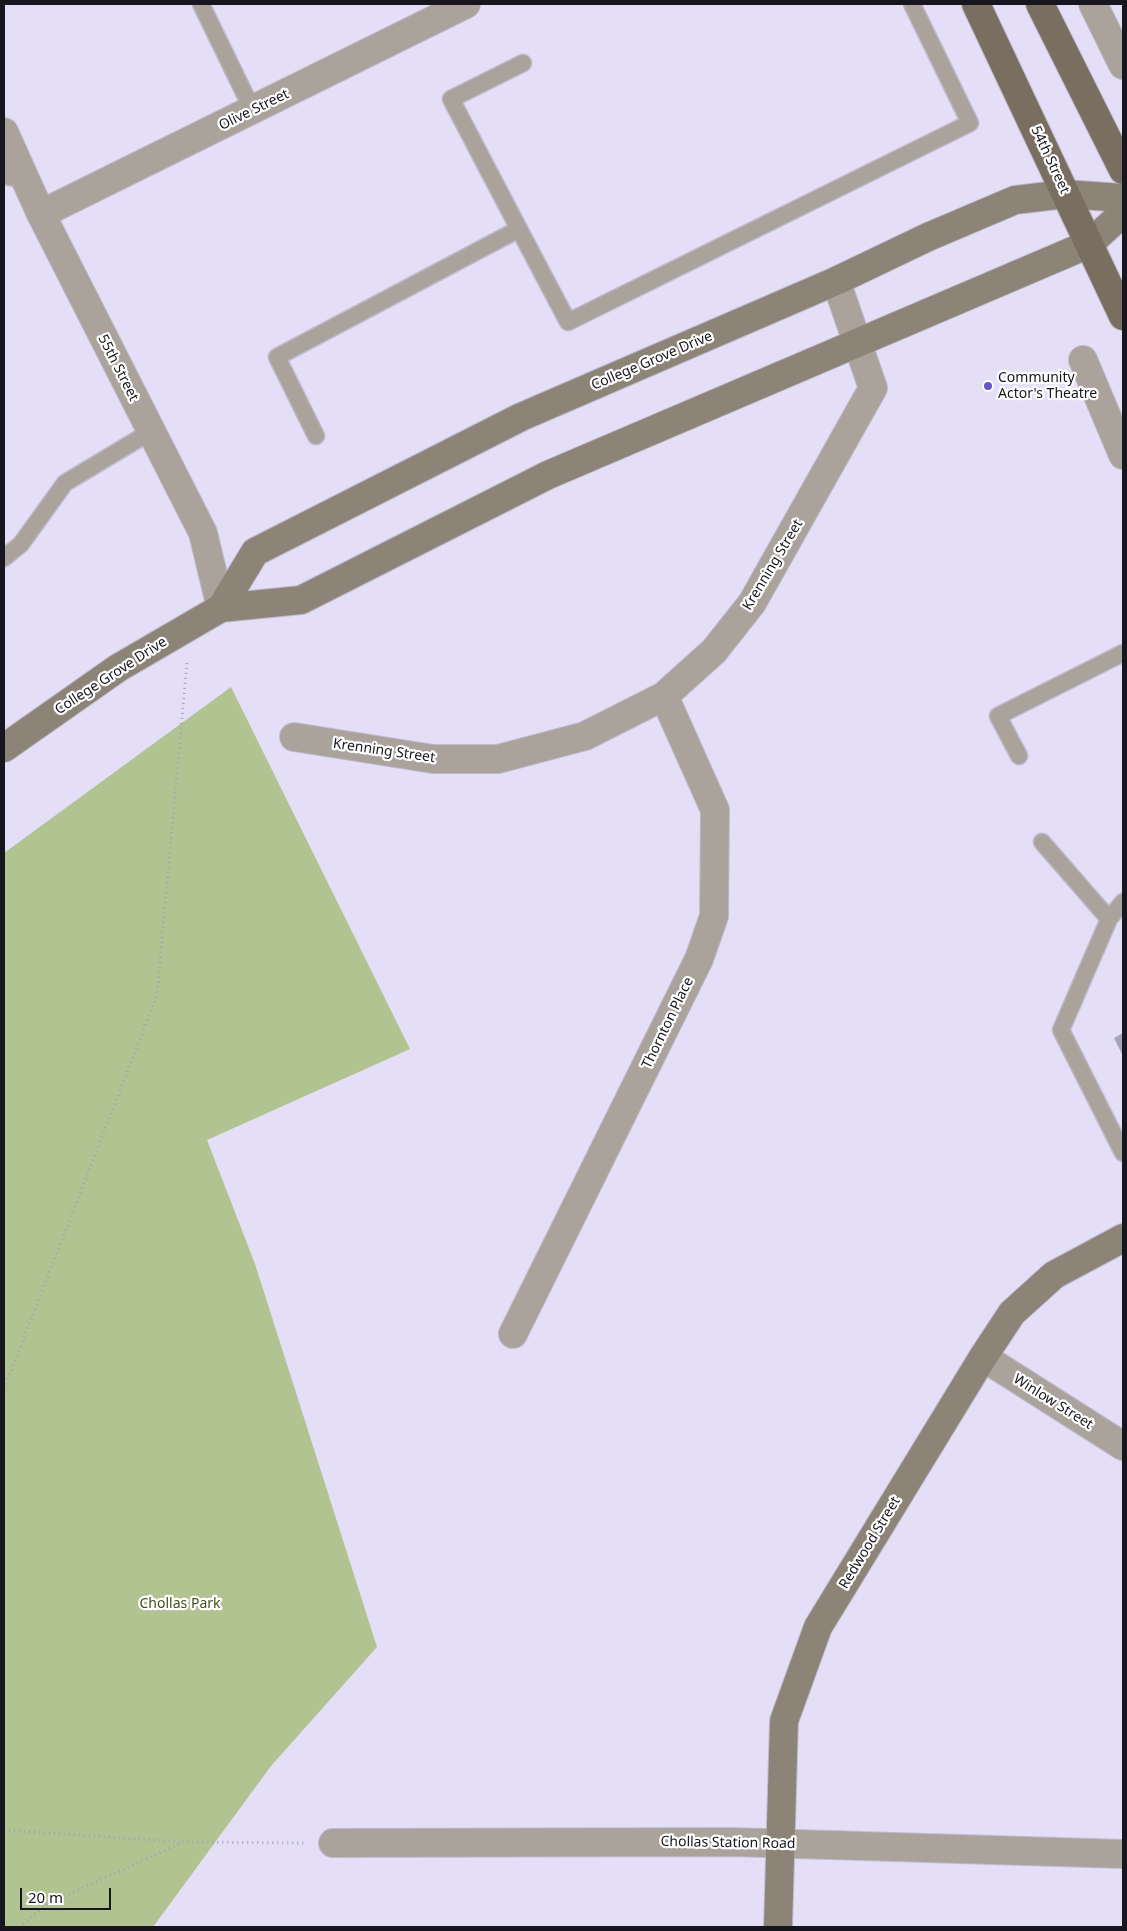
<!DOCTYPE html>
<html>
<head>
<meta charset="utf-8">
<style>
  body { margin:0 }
  #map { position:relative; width:1127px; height:1931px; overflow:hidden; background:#e4dff6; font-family:"Noto Sans",sans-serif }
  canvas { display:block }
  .frame { position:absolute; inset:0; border:5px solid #17151d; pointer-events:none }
  .scale { position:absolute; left:20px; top:1888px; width:91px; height:22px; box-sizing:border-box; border:2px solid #17151d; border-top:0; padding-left:6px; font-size:15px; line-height:18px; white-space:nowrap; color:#17151d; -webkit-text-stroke:4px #fff; paint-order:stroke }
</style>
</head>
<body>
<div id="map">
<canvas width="1127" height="1931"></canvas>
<div class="frame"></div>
<div class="scale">20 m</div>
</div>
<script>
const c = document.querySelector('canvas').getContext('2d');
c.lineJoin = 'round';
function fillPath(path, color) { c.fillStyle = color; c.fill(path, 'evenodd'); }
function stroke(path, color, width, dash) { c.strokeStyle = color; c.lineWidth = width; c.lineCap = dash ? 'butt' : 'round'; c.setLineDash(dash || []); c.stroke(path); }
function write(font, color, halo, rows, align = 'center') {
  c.font = font + ' "Noto Sans",sans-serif'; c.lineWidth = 4.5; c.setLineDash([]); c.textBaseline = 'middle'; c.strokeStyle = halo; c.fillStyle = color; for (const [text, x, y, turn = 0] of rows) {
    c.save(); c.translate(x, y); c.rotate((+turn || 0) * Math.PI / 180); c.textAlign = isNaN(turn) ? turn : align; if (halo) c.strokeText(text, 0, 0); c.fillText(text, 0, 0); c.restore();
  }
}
fillPath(new Path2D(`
  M231,687L410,1049L207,1140L255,1264L377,1647L271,1766L153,1927H4V853Z`), '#b1c391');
fillPath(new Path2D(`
  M1123,1033V1056L1114,1038Z`), '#a7a3b8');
const lane = new Path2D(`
  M201,4L253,111
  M4,176L25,180
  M519,229L568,322L970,123L912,4
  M316,436L277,357L519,229L451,99L523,63
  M4,558L21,544L65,483L150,432
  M1019,756L998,716L1123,653
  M1042,842L1109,919
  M1123,902L1109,919L1061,1030L1123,1153`);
const street = new Path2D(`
  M1093,4L1123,65
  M4,132L41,214L203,533L221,608
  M41,214L466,4
  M1083,360L1123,455
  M294,737L433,759H498L585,736L664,696L714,651L752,603L873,388L836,281
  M513,1334L699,959L714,916L715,810L664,696
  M983,1357L1123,1446
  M333,1843L731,1842L1123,1854`);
const secondary = new Path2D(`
  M221,608L255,552L521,417L836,281L928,237L1015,200L1065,194L1123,198
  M4,748L118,668L221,608L301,600L548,475L1089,244L1123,213
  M778,1927L784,1721L818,1627L983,1357L1012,1313L1054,1275L1123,1238`);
const primary = new Path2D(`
  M976,4L1123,316
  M1040,4L1123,170`);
stroke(lane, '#bfbbcf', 19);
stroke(street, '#bfbbcf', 30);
stroke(secondary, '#bfbbcf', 30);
stroke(primary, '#bfbbcf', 30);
stroke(new Path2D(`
  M4,1389L157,995L187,662
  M4,1830L183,1842
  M19,1927L47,1904L183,1842L305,1843`), '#a6a2b4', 3, [1, 4]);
stroke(lane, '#a9a39b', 16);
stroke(street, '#a9a39b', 28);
stroke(secondary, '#8d8478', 28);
stroke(primary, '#796e5f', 28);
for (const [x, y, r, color] of [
  [988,386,5,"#6753cc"]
]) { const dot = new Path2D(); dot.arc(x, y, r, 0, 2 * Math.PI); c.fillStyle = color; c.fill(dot); stroke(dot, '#fff', 2); }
write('14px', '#17151d', '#fff', [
  ["Olive Street",254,110,-26],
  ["54th Street",1050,160,65],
  ["College Grove Drive",652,361,-23],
  ["55th Street",118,368,63],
  ["Krenning Street",773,565,-59],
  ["College Grove Drive",111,676,-33],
  ["Krenning Street",384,751,8],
  ["Thornton Place",668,1023,-64],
  ["Winlow Street",1053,1402,32],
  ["Redwood Street",870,1543,-59],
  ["Chollas Station Road",728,1843,1]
]);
write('14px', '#17151d', '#fff', [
  ["Community",998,378],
  ["Actor's Theatre",998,394]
], 'left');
write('14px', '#405119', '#fff', [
  ["Chollas Park",180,1604]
]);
</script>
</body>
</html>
